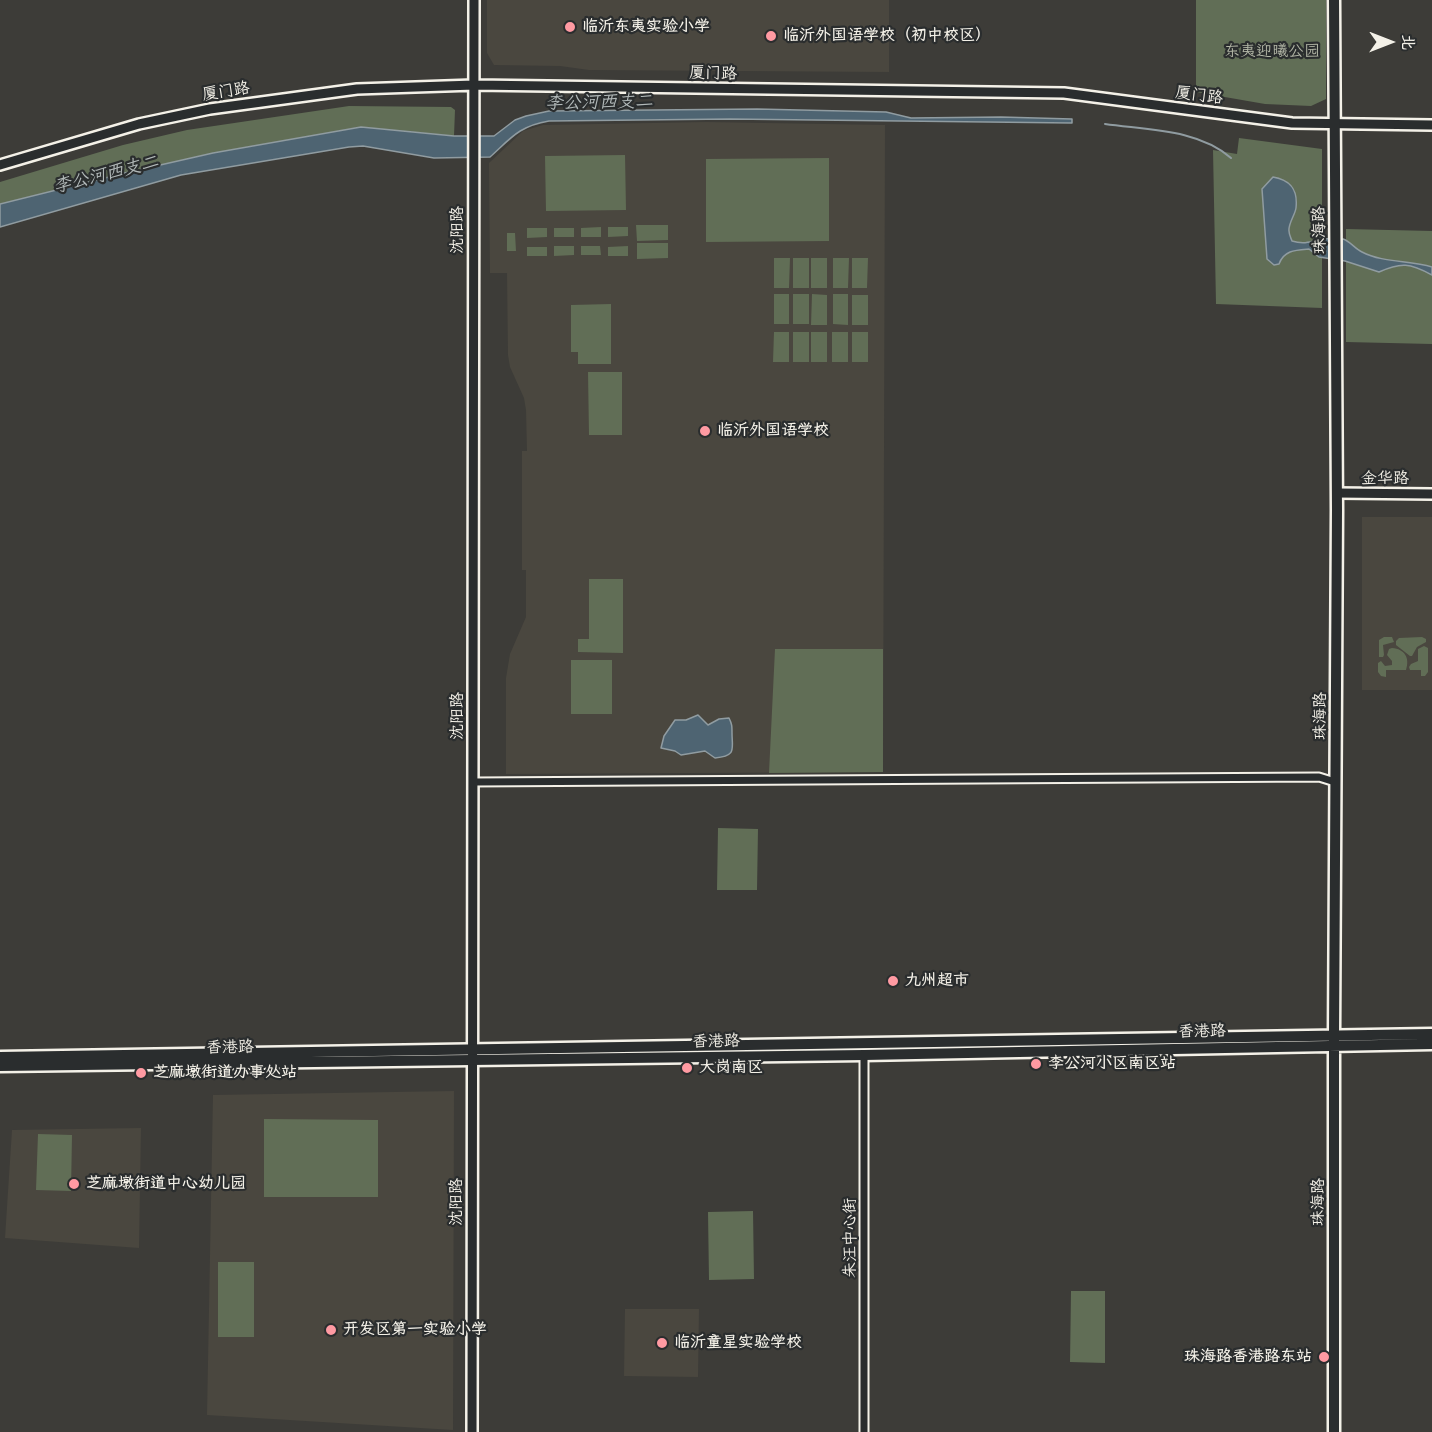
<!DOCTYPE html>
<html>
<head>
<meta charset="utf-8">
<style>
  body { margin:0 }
  #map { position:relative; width:1432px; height:1432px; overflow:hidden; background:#3d3c38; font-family:Sriracha,"LXGW WenKai TC",sans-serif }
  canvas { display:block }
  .north { position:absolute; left:1360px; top:12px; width:60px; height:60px; -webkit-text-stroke:4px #2a2d2e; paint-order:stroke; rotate:90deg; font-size:16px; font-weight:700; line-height:24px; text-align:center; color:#f4f1e8 }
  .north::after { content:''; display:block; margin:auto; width:21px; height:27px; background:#f4f1e8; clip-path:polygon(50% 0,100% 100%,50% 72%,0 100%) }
</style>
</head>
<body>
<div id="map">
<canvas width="1432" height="1432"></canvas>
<div class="north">北</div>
</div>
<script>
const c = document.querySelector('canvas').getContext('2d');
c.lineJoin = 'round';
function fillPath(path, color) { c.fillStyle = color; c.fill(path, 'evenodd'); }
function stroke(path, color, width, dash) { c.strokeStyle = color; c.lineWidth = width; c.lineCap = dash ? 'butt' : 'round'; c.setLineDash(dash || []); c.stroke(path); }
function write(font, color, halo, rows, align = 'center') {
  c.font = font + ' Sriracha,"LXGW WenKai TC",sans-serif'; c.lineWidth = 4.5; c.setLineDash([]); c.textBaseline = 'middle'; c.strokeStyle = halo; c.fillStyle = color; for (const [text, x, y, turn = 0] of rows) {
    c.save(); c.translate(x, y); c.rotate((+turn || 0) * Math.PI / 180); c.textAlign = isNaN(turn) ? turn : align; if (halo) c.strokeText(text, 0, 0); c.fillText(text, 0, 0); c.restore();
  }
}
fillPath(new Path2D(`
  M487,0H889V72L589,70L560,66L494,65L487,53Z
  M706,122L885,125L883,772L506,774V678L510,654L526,617V570H522V451H527L526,410L524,398L510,367L508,355L507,273H490L489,163L523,131L543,125Z
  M1362,517H1432V690H1362Z
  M454,1091L453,1430L207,1415L213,1095Z
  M141,1128L139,1248L5,1238L12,1130Z
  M625,1309H699L698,1377L624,1376Z`), '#4a473f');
fillPath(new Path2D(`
  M1196,0H1326V99L1311,106L1265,104L1196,92Z
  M349,106L451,107L455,110L454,136L361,127L213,153L125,173L0,204V182L123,145L187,130Z
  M1239,138L1322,149V308L1216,304L1213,150L1237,154Z
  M625,155L626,210L546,211L545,156Z
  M829,158V241L706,242V159Z
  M636,225H668V240L637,241Z
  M601,227V237H581V228Z
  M608,227H628V236L608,237Z
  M527,228H547V237L527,238Z
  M554,228H574V237H554Z
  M1346,229L1432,231V344L1346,342Z
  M507,233H515L516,251H507Z
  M637,243H668V258L637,259Z
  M554,246H574V255L554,256Z
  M581,246H600L601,255H581Z
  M628,246V256H608V247Z
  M527,247H547V256H527Z
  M774,258H790L789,288H774Z
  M793,258H809V288H793Z
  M811,258H827V288H811Z
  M833,258H849L848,288H833Z
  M852,258H868L867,288H852Z
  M774,294H789V324H774Z
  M793,294H809V324H793Z
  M812,294L827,295V325H811Z
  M833,294H848V325L833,324Z
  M852,295H868V325H852Z
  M611,304V364H578V352H571V305Z
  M774,332H789V362H773Z
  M793,332H809V362H793Z
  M811,332H827V362H811Z
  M832,332H848V362H832Z
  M852,332H868V362H852Z
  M588,372H622V435H589Z
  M589,579H623V653L578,652V639H589Z
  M1384,637H1392L1394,642L1383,645L1384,655L1383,657H1379V640Z
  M1422,637L1426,639V642L1417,647L1412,656H1410L1396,645V641L1399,638Z
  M1424,646L1428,648V672L1425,676H1421V670H1410L1409,667L1411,664L1418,661V649Z
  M1392,648C1405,649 1410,658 1406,670H1386V677L1381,676L1378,672V663L1381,661L1385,666L1392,665V661L1387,655L1389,649Z
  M775,649H883V772L769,773Z
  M571,660H612V714H571Z
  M718,828L758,829L757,890H717Z
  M264,1119L378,1120V1197H264Z
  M38,1134L72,1135L71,1191L36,1190Z
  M753,1211L754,1279L709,1280L708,1212Z
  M218,1262H254V1337H218Z
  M1071,1291H1105V1363L1070,1362Z`), '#616e56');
const water = new Path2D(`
  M757,109L886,112L911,118L1001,117L1072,119V123L730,119L549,121C519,126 511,138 490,157L434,158L363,146L349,147L181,175L0,227V204L125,173L213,153L361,127L454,136H494L515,120L526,116L549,111Z
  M1273,177C1291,180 1298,190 1296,208C1295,215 1288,224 1289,231C1289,235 1291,238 1292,241C1311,247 1321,235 1343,239C1350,241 1355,249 1362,252C1383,263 1410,260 1432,267V275C1410,263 1401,262 1379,272L1345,261L1319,257L1309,249C1296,250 1284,250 1279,264L1274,265L1267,259L1262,189Z
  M698,715L708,725L719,719L729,718C732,724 732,726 732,733C732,749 737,756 715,758L705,751L681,755L675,751L661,748L664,736L675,720H686Z`);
fillPath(water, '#4e6472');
stroke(water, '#909ca1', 1.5);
stroke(new Path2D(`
  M1105,124C1147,130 1198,129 1231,158`), '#909ca1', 2);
const minor = new Path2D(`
  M473,782L1319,777L1335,782
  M864,1054V1432`);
const tertiary = new Path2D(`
  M0,165L139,124L210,109L357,89L474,85L1064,93L1292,123L1432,125
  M1337,493L1432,494
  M472,1432L474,0`);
const secondary = new Path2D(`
  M0,1057L1432,1034
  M0,1066L864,1055L1432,1044
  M1334,1432V1035L1337,510L1334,0`);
stroke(minor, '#f4f1e8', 11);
stroke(tertiary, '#f4f1e8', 14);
stroke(secondary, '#f4f1e8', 15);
stroke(minor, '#2a2d2e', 7);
stroke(tertiary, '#2a2d2e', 9);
stroke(secondary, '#2a2d2e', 10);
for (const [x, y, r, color] of [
  [570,27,6,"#ff9aa2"],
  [771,36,6,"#ff9aa2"],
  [705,431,6,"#ff9aa2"],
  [893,981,6,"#ff9aa2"],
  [1036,1064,6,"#ff9aa2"],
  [687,1068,6,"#ff9aa2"],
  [141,1073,6,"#ff9aa2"],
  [74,1184,6,"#ff9aa2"],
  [331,1330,6,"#ff9aa2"],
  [662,1343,6,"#ff9aa2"],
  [1324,1357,6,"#ff9aa2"]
]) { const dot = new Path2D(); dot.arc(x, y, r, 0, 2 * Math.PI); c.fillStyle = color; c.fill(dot); stroke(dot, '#2a2d2e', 2); }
write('bold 16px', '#f4f1e8', '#2a2d2e', [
  ["临沂东夷实验小学",582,27],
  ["临沂外国语学校（初中校区）",783,36],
  ["临沂外国语学校",717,431],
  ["九州超市",905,981],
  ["李公河小区南区站",1048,1064],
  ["大岗南区",699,1068],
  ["芝麻墩街道办事处站",153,1073],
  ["芝麻墩街道中心幼儿园",86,1184],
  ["开发区第一实验小学",343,1330],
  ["临沂童星实验学校",674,1343],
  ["珠海路香港路东站",1312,1357,"right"]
], 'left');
write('16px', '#b2b6a6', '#2a2d2e', [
  ["东夷迎曦公园",1272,52]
]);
write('16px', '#f4f1e8', '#2a2d2e', [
  ["厦门路",713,74,1],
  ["厦门路",226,92,-9],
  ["厦门路",1199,96,7],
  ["沈阳路",458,230,-90],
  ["珠海路",1320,230,-91],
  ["金华路",1385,479],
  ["沈阳路",458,716,-90],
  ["珠海路",1321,716,-90],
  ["香港路",1202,1032,-1],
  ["香港路",716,1042,-1],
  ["香港路",230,1048,-1],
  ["沈阳路",457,1202,-90],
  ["珠海路",1319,1202,-90],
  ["朱汪中心街",851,1238,-90]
]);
write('italic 18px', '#b2b9b9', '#2a2d2e', [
  ["李公河西支二",599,103,-1],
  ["李公河西支二",106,175,-14]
]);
</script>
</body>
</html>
